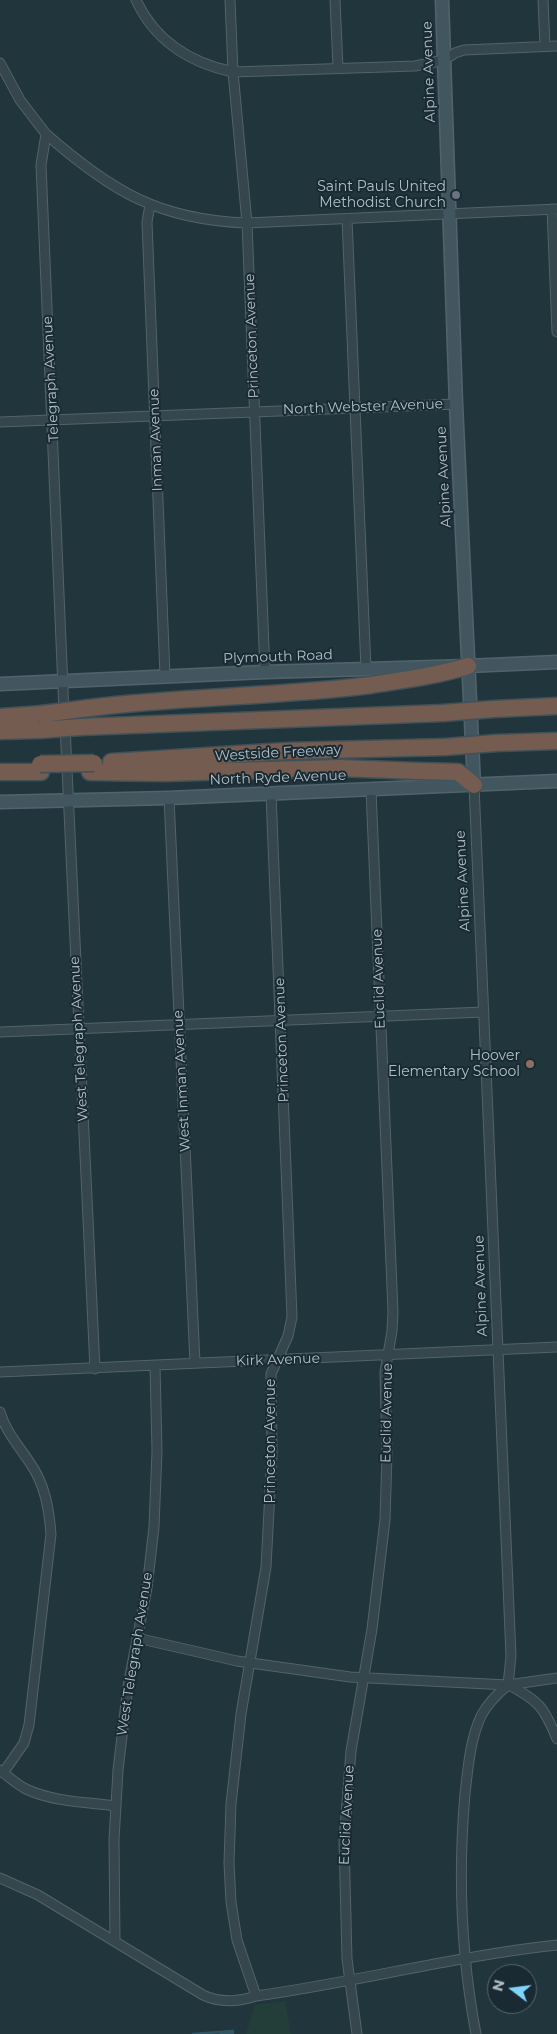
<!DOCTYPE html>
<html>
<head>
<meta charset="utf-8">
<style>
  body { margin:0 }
  #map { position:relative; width:557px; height:2034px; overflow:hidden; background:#21353d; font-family:Montserrat,sans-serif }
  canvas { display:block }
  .north { position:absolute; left:487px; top:1964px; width:50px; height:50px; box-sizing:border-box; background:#1a2a32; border:1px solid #56666e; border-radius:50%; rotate:285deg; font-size:14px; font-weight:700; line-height:20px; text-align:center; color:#b0c0c9 }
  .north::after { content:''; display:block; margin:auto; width:18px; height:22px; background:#7fd4ff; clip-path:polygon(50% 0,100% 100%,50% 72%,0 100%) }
</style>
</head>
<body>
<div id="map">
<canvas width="557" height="2034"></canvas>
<div class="north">N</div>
</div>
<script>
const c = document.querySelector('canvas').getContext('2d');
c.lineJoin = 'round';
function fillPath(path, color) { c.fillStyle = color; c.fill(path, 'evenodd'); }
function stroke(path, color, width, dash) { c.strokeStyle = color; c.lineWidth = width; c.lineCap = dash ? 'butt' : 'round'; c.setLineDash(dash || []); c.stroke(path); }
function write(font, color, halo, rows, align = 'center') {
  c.font = font + ' Montserrat,sans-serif'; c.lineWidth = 4; c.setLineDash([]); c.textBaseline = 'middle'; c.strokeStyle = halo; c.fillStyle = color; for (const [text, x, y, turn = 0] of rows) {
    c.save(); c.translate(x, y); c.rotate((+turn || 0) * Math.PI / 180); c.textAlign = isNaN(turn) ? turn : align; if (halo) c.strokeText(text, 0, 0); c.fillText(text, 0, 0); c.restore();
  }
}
fillPath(new Path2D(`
  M285,2001L291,2034H246L255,2005Z`), '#233e39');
stroke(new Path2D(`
  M193,2034L233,2031
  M221,2034L233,2033`), '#315463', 2.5);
const street = new Path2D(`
  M136,0C155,41 191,63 233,72L415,66L444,60L455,53L464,50L557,46
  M230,0L233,72L247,223L265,672
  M335,0L338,68
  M543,0L545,46
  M0,63L20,100L46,134L41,165L64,713
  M46,134C111,191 159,220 247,223L557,209
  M150,205L147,222L165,676
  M552,209L557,332
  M347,219L366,669
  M0,422L456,404
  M65,726L95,1369
  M474,785L511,1656L508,1685
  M169,798L195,1363
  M0,1032L484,1012
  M0,1372L557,1347
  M0,1412C6,1432 19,1446 30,1463C45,1484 49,1509 51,1534L29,1725L24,1743L3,1773
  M137,1638L237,1661L350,1677L508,1685L557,1678
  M509,1685C539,1701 544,1707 557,1739
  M0,1770C9,1777 16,1784 26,1789C53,1802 87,1802 116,1806
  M0,1878L38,1895L203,1995C220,2003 238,2002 256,1996C356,1982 456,1956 557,1945
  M115,1941L114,1840L118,1770L128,1686L147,1588L154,1527L157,1451L155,1366
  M256,1996L237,1940L231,1902L229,1863L231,1804L241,1714L266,1567L272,1453L271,1374L288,1336L292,1317L271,794
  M357,2034L347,1959L344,1840L351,1751L372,1629L385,1520L387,1454L385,1372L392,1331L393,1312L371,790
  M476,2034C461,1955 458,1874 465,1794C468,1768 470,1740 481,1716C488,1703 497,1694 508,1685`);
const secondary = new Path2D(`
  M442,0L456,404L474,785
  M0,684L265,672L468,666L557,662
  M0,802L169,798L557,781`);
const highway = new Path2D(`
  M89,708C183,696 277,697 371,685C403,680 436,676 468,666
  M494,709L557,706
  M0,717L42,714
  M81,727L443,713
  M0,731L39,730
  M496,743L557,741
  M111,762L287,751L445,747
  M0,772H41
  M90,772L164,773L339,768L418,771L458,772L474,785`);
stroke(street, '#53636b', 11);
stroke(secondary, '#53636b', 15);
stroke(highway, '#405058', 19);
stroke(street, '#35464d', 9);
stroke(secondary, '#425660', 12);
stroke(highway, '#745c51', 16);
const highwayBridge = new Path2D(`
  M443,713L494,709
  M42,714L89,708
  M39,730L81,727
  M445,747L496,743
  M40,764L94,763`);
stroke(highwayBridge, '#405058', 19, []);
stroke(highwayBridge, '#745c51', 16);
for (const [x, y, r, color] of [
  [456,195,5,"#6b7280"],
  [530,1064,5,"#8d6e63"]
]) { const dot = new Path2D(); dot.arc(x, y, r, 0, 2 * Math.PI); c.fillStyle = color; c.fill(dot); stroke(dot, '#1a2a32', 2); }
write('14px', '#b0c0c9', '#1a2a32', [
  ["Alpine Avenue",429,72,-92],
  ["Princeton Avenue",252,336,-92],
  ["Telegraph Avenue",51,379,-93],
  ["North Webster Avenue",363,407,-2],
  ["Inman Avenue",156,440,-92],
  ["Alpine Avenue",444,477,-93],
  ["Plymouth Road",278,657,-2],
  ["Westside Freeway",278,753,-3],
  ["North Ryde Avenue",278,778,-2],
  ["Alpine Avenue",463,881,-93],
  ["Euclid Avenue",379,979,-92],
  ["West Telegraph Avenue",79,1039,-93],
  ["Princeton Avenue",282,1040,-92],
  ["West Inman Avenue",182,1081,-93],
  ["Alpine Avenue",481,1286,-92],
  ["Kirk Avenue",278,1360,-2],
  ["Euclid Avenue",387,1413,-89],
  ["Princeton Avenue",271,1441,-90],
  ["West Telegraph Avenue",135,1654,-81],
  ["Euclid Avenue",347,1815,-87]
]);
write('14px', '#b0c0c9', '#1a2a32', [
  ["Saint Pauls United",446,187],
  ["Methodist Church",446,203],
  ["Hoover",520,1056],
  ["Elementary School",520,1072]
], 'right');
</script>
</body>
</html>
